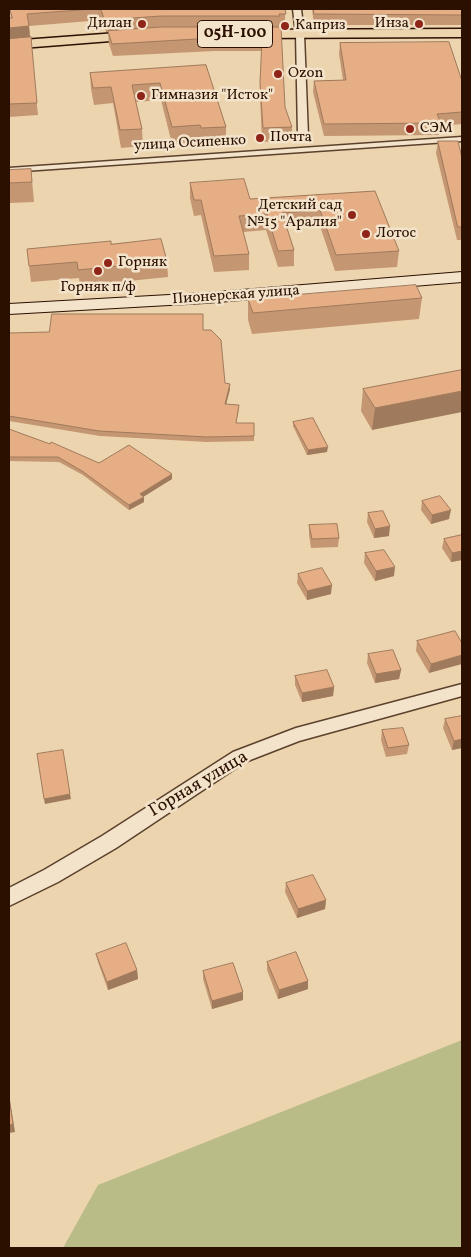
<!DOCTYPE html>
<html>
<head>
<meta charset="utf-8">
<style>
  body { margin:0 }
  #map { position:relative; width:471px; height:1257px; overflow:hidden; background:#ecd4af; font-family:Vollkorn,serif }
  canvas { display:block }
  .frame { position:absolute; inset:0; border:10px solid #2b1000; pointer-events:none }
</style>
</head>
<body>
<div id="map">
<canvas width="471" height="1257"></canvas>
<div class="frame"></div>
</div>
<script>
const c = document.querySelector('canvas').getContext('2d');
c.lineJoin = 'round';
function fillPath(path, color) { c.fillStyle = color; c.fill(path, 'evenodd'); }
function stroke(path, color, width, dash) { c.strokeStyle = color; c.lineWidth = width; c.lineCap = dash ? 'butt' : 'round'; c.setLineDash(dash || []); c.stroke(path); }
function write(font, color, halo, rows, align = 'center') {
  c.font = font + ' Vollkorn,serif'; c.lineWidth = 5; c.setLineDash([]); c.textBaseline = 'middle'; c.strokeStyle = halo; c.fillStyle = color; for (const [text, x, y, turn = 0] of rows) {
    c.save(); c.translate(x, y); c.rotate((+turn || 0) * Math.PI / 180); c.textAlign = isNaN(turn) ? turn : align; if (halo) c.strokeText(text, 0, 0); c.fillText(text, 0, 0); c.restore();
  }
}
fillPath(new Path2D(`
  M462,1040V1248H63L98,1185Z`), '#babc88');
const pedestrian = new Path2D(`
  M462,137V141L9,172V168Z`);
const minor = new Path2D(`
  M293,9H301L304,34L308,136L303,139L298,136L296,34Z
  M462,684V696L299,741L245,762L116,848L58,882L9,906V888L44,870L102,836L233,752L296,728Z`);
const secondary = new Path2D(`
  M462,272V282L205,303L9,314V304L205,293Z`);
const primary = new Path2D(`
  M462,29V37L246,38L241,37L239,34L241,31L246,30Z
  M144,31L149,32L151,35L149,38L9,49V41Z`);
stroke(pedestrian, '#5b412c', 3);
stroke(minor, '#5b412c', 3);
stroke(secondary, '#2b1000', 2);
stroke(primary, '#2b1000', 3);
fillPath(pedestrian, '#f3e3cb');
fillPath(minor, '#f3e3cb');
fillPath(secondary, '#f3e3cb');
fillPath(primary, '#ecd4af');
fillPath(new Path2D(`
  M10,9H285V26H279V27L285,107L292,127V140L262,142L260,96L262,51H215L113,56L109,44L108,32H106L102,20L29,26L38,115L9,117V18H11Z
  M312,9H462V25H314Z
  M340,43L462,81V124L440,126L439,135L324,136L313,92L314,81L343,80L339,54Z
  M206,65L226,127V144L201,146L200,142L172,144L161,100L136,102L142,129L143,146L121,148L113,103L94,105L91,89L90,73Z
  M438,141L462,158V240H457L436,153Z
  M31,169L34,202L9,203V170Z
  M190,183L250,199L375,191L399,251L397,267L335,271L320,226L287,228L294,250V266L278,267L266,230L243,232L249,254V270L214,272L201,215L194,216L190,198Z
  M111,244L167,261L168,277L80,286L79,278L31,282L27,249Z
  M422,298L419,319L252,334L248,320V299Z
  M203,330L225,383L230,389L226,404L239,409L236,423H254V441L207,442L100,436L9,421V333Z
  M462,370L372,430L361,411L363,389Z
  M293,422L327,452L307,455L293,426Z
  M9,429L99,463L172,479L143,496L144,502L129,510L83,475L59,462L9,461Z
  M422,501L449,519L431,524L421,510Z
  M368,513L389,536L374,538L367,522Z
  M309,525L339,538L338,547L311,548L309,535Z
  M462,535V560L451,562L442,548L444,539Z
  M365,553L394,576L375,581L364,563Z
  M298,574L331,594L307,600L297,583Z
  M455,631L429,673L416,651L417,641Z
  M368,654L401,670L399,679L375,683L367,663Z
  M295,676L334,687L333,696L302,702L295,685Z
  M462,716V748L452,750L443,728L445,719Z
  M382,730L409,745L407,754L386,757L381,740Z
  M286,883L326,900L325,909L297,918L285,892Z
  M96,954L137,970L138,979L108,990L98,962Z
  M267,962L308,981V989L278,999L267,970Z
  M203,971L243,1000L212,1009L203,979Z`), '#c59672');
fillPath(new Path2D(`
  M29,26L30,38L9,40V28Z
  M230,384V389L225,409V404Z
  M462,391V412L372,430L375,408Z
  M328,447L327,452L307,455L308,450Z
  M172,474V479L140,499V494Z
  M144,497V502L129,510V505Z
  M451,510L449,519L431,524L432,515Z
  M390,526L389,536L374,538L375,529Z
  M462,551V560L451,562L452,553Z
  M395,567L394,576L375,581L376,571Z
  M332,585L331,594L307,600V591Z
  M462,655V664L429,673L431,664Z
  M401,670L399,679L375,683L376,674Z
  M334,687L333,696L302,702V693Z
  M462,739V748L452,750L454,741Z
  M70,794L71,799L45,804L44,799Z
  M326,900L325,909L297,918L298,909Z
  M137,970L138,979L108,990L107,982Z
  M308,981V989L278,999L279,990Z
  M243,992V1000L212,1009V1001Z
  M9,1094L15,1132L9,1133Z`), '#a07a5c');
const building = new Path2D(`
  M10,9H92L27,14L29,26L9,28V18H12Z
  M101,9H285L286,14H279L280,16H161L105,20Z
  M314,9H462V15L314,14Z
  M162,27H281L285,107L292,127L263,128L260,83L262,38H214L112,44L108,31Z
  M31,37L37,103L9,104V39Z
  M449,42L462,81V112L437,114L441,123L324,124L314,81L346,80L340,43Z
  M206,65L226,127L201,128L200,125L172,127L160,83L132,85L142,129L120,130L111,87L93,88L90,73Z
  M438,141H458L462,158V227H458Z
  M31,169L32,182L9,183V170Z
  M244,179L250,199L375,191L399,251L336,255L320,210L282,213L294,250L278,251L267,214L239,216L249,254L214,256L201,200H194L190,183Z
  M161,239L167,261L78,270L77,262L29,266L27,249L111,241V244Z
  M416,285L422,298L253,313L248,299Z
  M52,314H203V330H211L221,340L225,383L230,384L225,404L239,405L236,423H254V436L207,437L99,431L9,416V333L49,332Z
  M462,370V391L375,408L363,389Z
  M313,418L328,447L308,450L293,422Z
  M9,429L50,444L51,442L99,463L129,445L172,474L140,494L144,497L129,505L82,471L58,457H9Z
  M440,496L451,510L432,515L422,501Z
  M383,511L390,526L375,529L368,513Z
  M337,524L339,538L312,539L309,525Z
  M462,535V551L452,553L444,539Z
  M384,550L395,567L376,571L365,553Z
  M322,568L332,585L307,591L298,574Z
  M455,631L462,643V655L431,664L417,641Z
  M393,650L401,670L376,674L368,654Z
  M327,670L334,687L302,693L295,676Z
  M462,716V739L454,741L445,719Z
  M403,728L409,745L388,748L382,730Z
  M63,750L70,794L44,799L37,754Z
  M313,875L326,900L298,909L286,883Z
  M126,943L137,970L107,982L96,954Z
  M296,952L308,981L279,990L267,962Z
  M233,963L243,992L212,1001L203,971Z
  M9,1098L13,1124L9,1125Z`);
fillPath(building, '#e5ae84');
stroke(building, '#a07a5c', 1);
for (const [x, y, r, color] of [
  [142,24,5,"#8f2418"],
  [419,24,5,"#8f2418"],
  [285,26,5,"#8f2418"],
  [278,74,5,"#8f2418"],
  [141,96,5,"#8f2418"],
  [410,129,5,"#8f2418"],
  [260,138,5,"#8f2418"],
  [352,215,5,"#8f2418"],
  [366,234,5,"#8f2418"],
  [108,263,5,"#8f2418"],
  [98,271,5,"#8f2418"]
]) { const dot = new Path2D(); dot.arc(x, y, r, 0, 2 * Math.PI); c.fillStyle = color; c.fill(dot); stroke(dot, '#f3e3cb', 2); }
write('15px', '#2b1000', '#f3e3cb', [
  ["Дилан",132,24,"right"],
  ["Инза",409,24,"right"],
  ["Каприз",295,26],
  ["Ozon",288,74],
  ["Гимназия \"Исток\"",151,96],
  ["СЭМ",420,129],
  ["Почта",270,138],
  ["Детский сад",342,206,"right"],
  ["№15 \"Аралия\"",342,223,"right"],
  ["Лотос",376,234],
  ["Горняк",118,263],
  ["Горняк п/ф",98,288,"center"]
], 'left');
write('15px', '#2b1000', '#f3e3cb', [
  ["улица Осипенко",190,144,-3],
  ["Пионерская улица",236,296,-4]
]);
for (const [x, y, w] of [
  [235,34,75]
]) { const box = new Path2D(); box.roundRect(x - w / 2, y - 13.5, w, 27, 4); c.fillStyle = '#f3e3cb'; c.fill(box); stroke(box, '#2b1000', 1); }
write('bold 16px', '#2b1000', null, [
  ["05Н-100",235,34]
]);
write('18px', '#2b1000', '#f3e3cb', [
  ["Горная улица",199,785,-31]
]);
</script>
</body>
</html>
